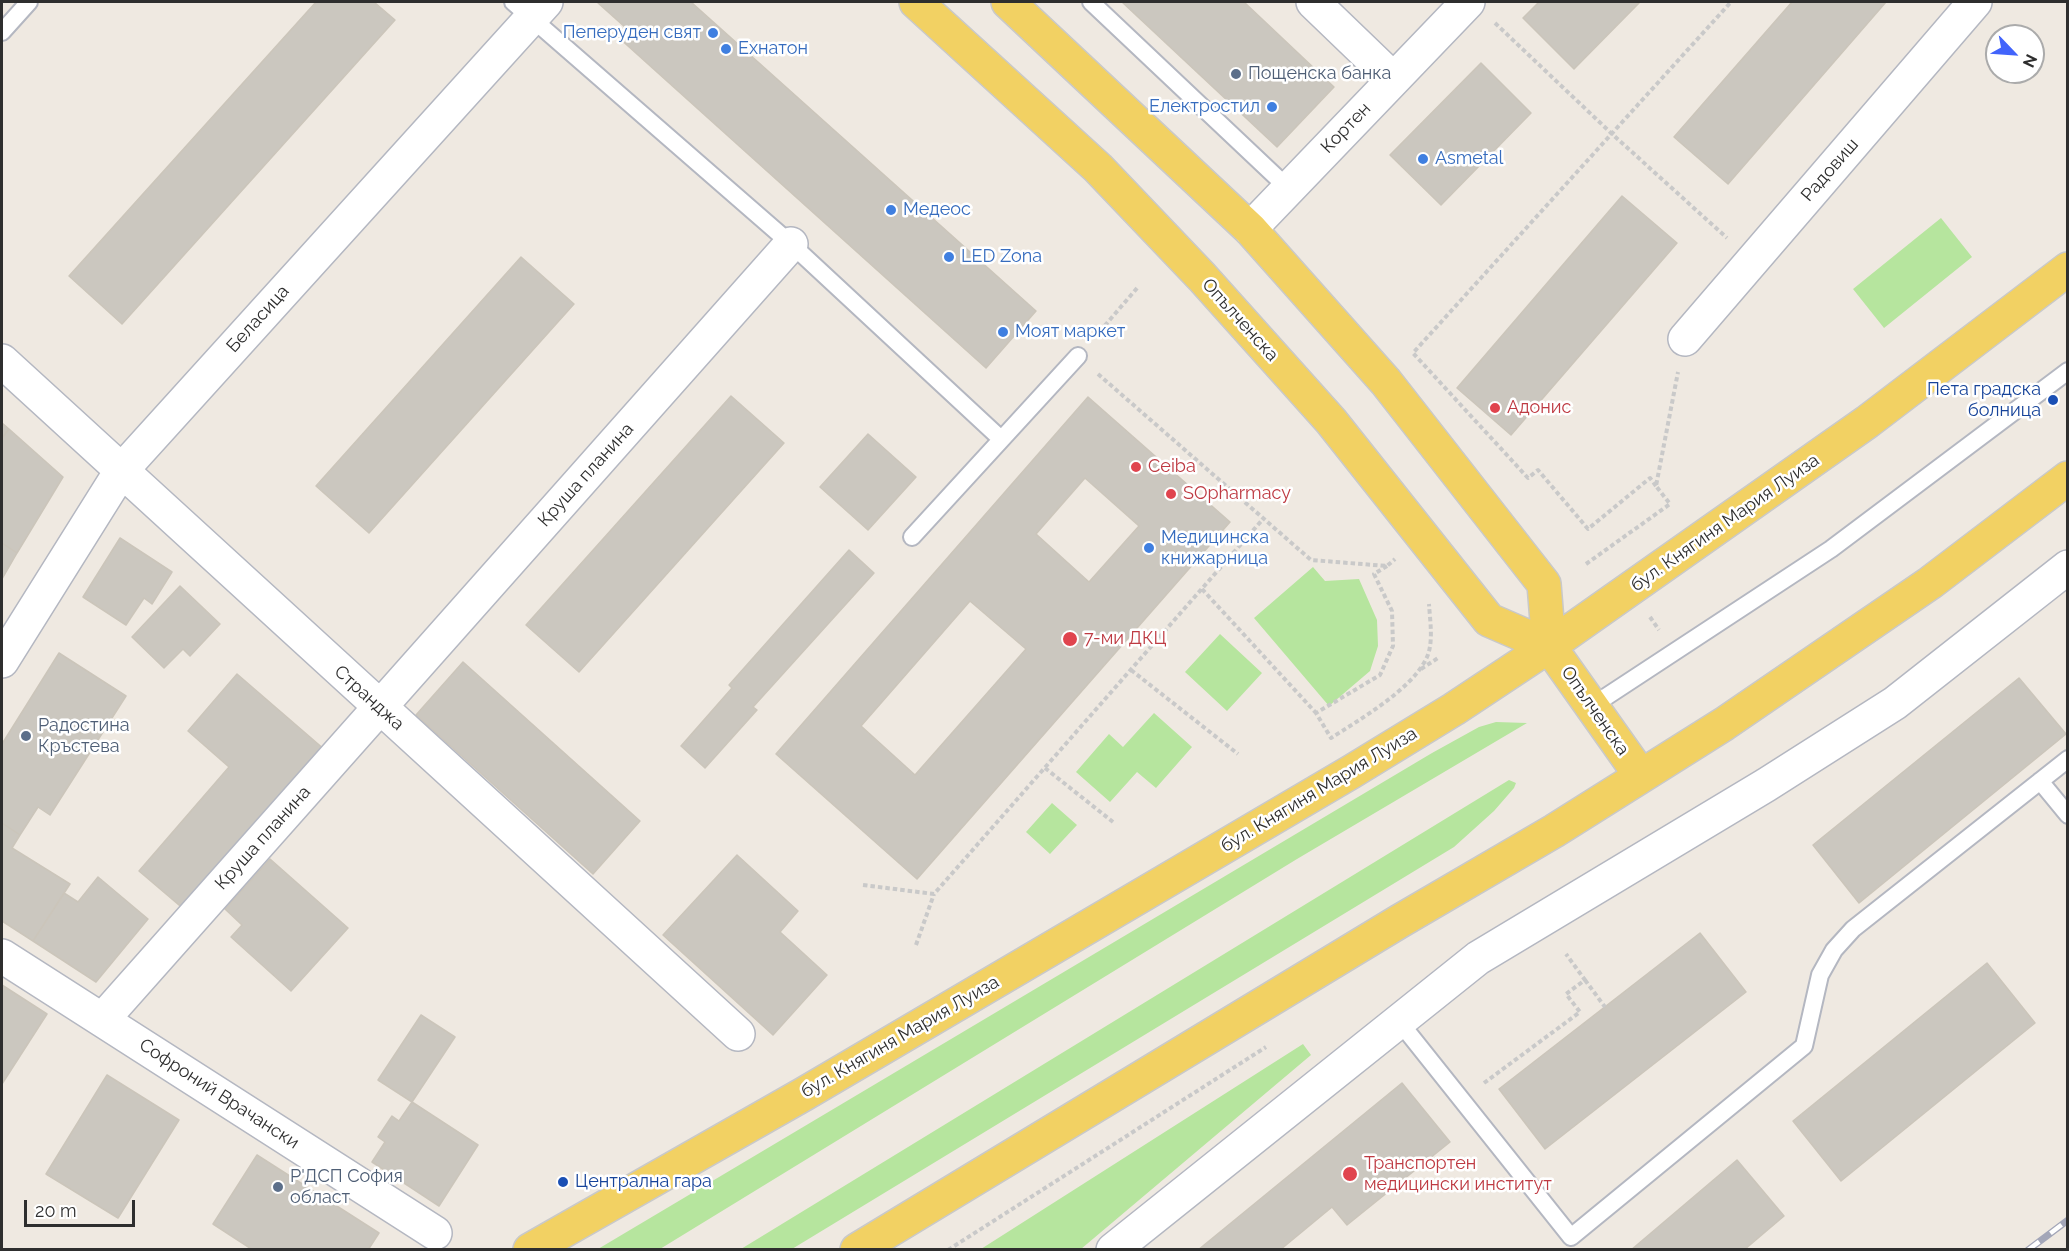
<!DOCTYPE html>
<html>
<head>
<meta charset="utf-8">
<style>
  body { margin:0 }
  #map { position:relative; width:2069px; height:1251px; overflow:hidden; background:#efe9e1; font-family:Raleway,sans-serif }
  canvas { display:block }
  .frame { position:absolute; inset:0; border:3px solid #2e2e2e; pointer-events:none }
  .north { position:absolute; left:1985px; top:24px; width:60px; height:60px; box-sizing:border-box; background:#fff; border:2px solid #ababab; border-radius:50%; rotate:115deg; font-size:16px; font-weight:700; line-height:24px; text-align:center; color:#2e2e2e }
  .north::after { content:''; display:block; margin:auto; width:21px; height:27px; background:#4264fb; clip-path:polygon(50% 0,100% 100%,50% 72%,0 100%) }
  .scale { position:absolute; left:24px; top:1200px; width:111px; height:27px; box-sizing:border-box; border:3px solid #2e2e2e; border-top:0; padding-left:8px; font-size:18px; line-height:21px; white-space:nowrap; color:#2e2e2e; -webkit-text-stroke:4px #fff; paint-order:stroke }
</style>
</head>
<body>
<div id="map">
<canvas width="2069" height="1251"></canvas>
<div class="frame"></div>
<div class="north">N</div>
<div class="scale">20 m</div>
</div>
<script>
const c = document.querySelector('canvas').getContext('2d');
c.lineJoin = 'round';
function fillPath(path, color) { c.fillStyle = color; c.fill(path, 'evenodd'); }
function stroke(path, color, width, dash) { c.strokeStyle = color; c.lineWidth = width; c.lineCap = dash ? 'butt' : 'round'; c.setLineDash(dash || []); c.stroke(path); }
function write(font, color, halo, rows, align = 'center') {
  c.font = font + ' Raleway,sans-serif'; c.lineWidth = 5; c.setLineDash([]); c.textBaseline = 'middle'; c.strokeStyle = halo; c.fillStyle = color; for (const [text, x, y, turn = 0] of rows) {
    c.save(); c.translate(x, y); c.rotate((+turn || 0) * Math.PI / 180); c.textAlign = isNaN(turn) ? turn : align; if (halo) c.strokeText(text, 0, 0); c.fillText(text, 0, 0); c.restore();
  }
}
fillPath(new Path2D(`
  M1941,218L1972,257L1884,328L1853,289Z
  M1313,567L1325,581L1359,579L1377,620L1378,646L1370,671L1329,706L1254,618Z
  M1220,634L1262,673L1227,711L1185,672Z
  M1154,713L1192,747L1156,788L1137,772L1110,802L1076,772L1109,734L1123,747Z
  M1496,722L1527,723L1297,859L660,1249H598L1432,753L1479,727Z
  M1509,780L1516,783L1514,788L1494,811L1454,847L792,1249H741Z
  M1052,803L1077,825L1050,854L1026,832Z
  M1303,1044L1311,1055L1081,1249H981Z`), '#b6e59e');
const building = new Path2D(`
  M316,2H374L395,20L122,324L69,276Z
  M599,2H691L1036,311L986,368L618,37L626,28L598,3Z
  M1122,2H1244L1334,87L1277,147Z
  M1539,2H1640L1574,69L1523,18Z
  M1792,2H1886L1728,184L1674,137Z
  M1481,63L1531,113L1441,205L1390,155Z
  M1622,196L1677,243L1511,435L1457,388Z
  M521,257L574,304L369,533L316,486Z
  M731,396L784,443L579,672L526,625Z
  M1088,397L1230,522L917,879L776,754ZM1085,478L1139,526L1089,582L1036,534ZM970,601L1026,649L915,775L861,726Z
  M2,423L9,429L2,438Z
  M9,429L63,477L17,553L2,543V438Z
  M868,434L916,477L868,530L820,487Z
  M120,538L172,572L152,604L144,598L126,625L83,597Z
  M2,543L17,553L2,579Z
  M849,550L874,573L753,707L757,710L705,768L681,746L732,688L729,685Z
  M180,586L220,624L190,656L183,649L164,668L132,637Z
  M59,653L126,696L50,815L38,807L20,835L2,823V744Z
  M463,662L640,821L593,874L416,715Z
  M237,674L325,750L186,911L139,871L229,767L188,731Z
  M2019,678L2066,734L1859,903L1813,845Z
  M2,823L20,835L12,848L70,884L33,941L2,921Z
  M737,855L798,911L780,932L827,975L773,1035L663,935Z
  M270,859L348,928L291,991L231,937L242,925L225,909Z
  M98,877L148,919L96,982L33,941L64,893L78,902Z
  M1700,933L1746,992L1545,1149L1499,1089Z
  M1987,963L2035,1023L1841,1181L1793,1121Z
  M2,985L47,1014L2,1084Z
  M421,1015L455,1037L412,1102L378,1080Z
  M107,1075L179,1120L118,1218L46,1174Z
  M1402,1083L1450,1142L1347,1225L1332,1207L1280,1250H1198Z
  M412,1102L478,1145L439,1206L372,1162L385,1142L378,1137L392,1116L399,1121Z
  M257,1155L379,1233L368,1250H253L213,1224Z
  M1737,1160L1784,1216L1744,1250H1631Z`);
fillPath(building, '#cbc7bf');
stroke(building, '#cbc5ba', 1.5);
const service = new Path2D(`
  M513,2L791,244L1001,439
  M1091,2L1289,189
  M2,32L29,2
  M912,537L1078,356
  M1592,706L1831,549L2068,371
  M2040,781L2068,815
  M1398,1020L1571,1237L1804,1046L1820,975L1834,950L1853,929L2068,759`);
const minor = new Path2D(`
  M1313,2L1393,79
  M1250,229L1468,2
  M1685,339L1975,2
  M2,361L738,1034
  M2,661L121,471L546,2
  M2,956L435,1233
  M103,1019L791,244
  M1113,1250L1478,958L1766,785L1895,703L2068,567`);
const primary = new Path2D(`
  M916,2L1098,168L1202,277L1331,421L1489,620L1549,646L1641,776
  M1008,2L1250,229L1386,382L1544,584L1549,646
  M530,1250L804,1094L1351,772L1454,709L1549,646L1867,422L2068,269
  M857,1250L1400,921L1554,831L1724,724L1930,583L2068,478`);
stroke(service, '#b4b7c1', 20);
stroke(minor, '#b4b7c1', 36);
stroke(primary, '#c9c9c9', 36);
stroke(new Path2D(`
  M1495,23L1611,133L1727,238
  M1095,337L1138,287
  M1098,374L1311,560L1387,566L1395,559
  M1656,486L1650,478L1588,529L1538,470L1528,478L1413,353L1731,2
  M1586,564L1670,504L1656,486L1678,372
  M1387,566L1374,574L1392,611L1393,646L1380,675L1316,713L1331,738C1359,720 1411,690 1426,659C1434,644 1430,621 1429,604
  M1202,589L1316,713
  M1650,617L1659,630
  M1421,669L1438,658
  M1131,670L1238,754
  M1045,768L1113,822
  M863,885L934,894L1263,519
  M916,945L934,894
  M1585,980L1605,1007
  M1484,1083L1580,1012L1566,994L1585,980L1566,954
  M948,1250L1266,1047`), '#c9c9c9', 4, [4.5, 3]);
stroke(service, '#fff', 16);
stroke(minor, '#fff', 33);
stroke(primary, '#f2d163', 33);
const rail = new Path2D(`
  M2028,1250L2068,1220`);
stroke(rail, '#a3a6b8', 7);
stroke(rail, '#fff', 4.5, [14]);
for (const [x, y, r, color] of [
  [713,33,6,"#3f7fe0"],
  [726,49,6,"#3f7fe0"],
  [1236,74,6,"#5c6f8a"],
  [1272,107,6,"#3f7fe0"],
  [1423,159,6,"#3f7fe0"],
  [891,210,6,"#3f7fe0"],
  [949,257,6,"#3f7fe0"],
  [1003,332,6,"#3f7fe0"],
  [2053,400,6,"#1a4fb4"],
  [1495,408,6,"#e0444e"],
  [1136,467,6,"#e0444e"],
  [1171,494,6,"#e0444e"],
  [1149,548,6,"#3f7fe0"],
  [1070,639,8,"#e0444e"],
  [26,736,6,"#5c6f8a"],
  [1350,1174,8,"#e0444e"],
  [563,1182,6,"#1a4fb4"],
  [278,1187,6,"#5c6f8a"]
]) { const dot = new Path2D(); dot.arc(x, y, r, 0, 2 * Math.PI); c.fillStyle = color; c.fill(dot); stroke(dot, '#fff', 2); }
write('18px', '#366cbe', '#fff', [
  ["Пеперуден свят",701,33,"right"],
  ["Ехнатон",738,49],
  ["Електростил",1260,107,"right"],
  ["Asmetal",1435,159],
  ["Медеос",903,210],
  ["LED Zona",961,257],
  ["Моят маркет",1015,332],
  ["Медицинска",1161,538],
  ["книжарница",1161,559]
], 'left');
write('18px', '#4e5e75', '#fff', [
  ["Пощенска банка",1248,74],
  ["Радостина",38,726],
  ["Кръстева",38,747],
  ["Р'ДСП София",290,1177],
  ["област",290,1198]
], 'left');
write('18px', '#2e2e2e', '#fff', [
  ["Кортен",1346,128,-46],
  ["Радовиш",1830,170,-49],
  ["Беласица",258,319,-48],
  ["Опълченска",1240,320,48],
  ["Круша планина",586,475,-48],
  ["бул. Княгиня Мария Луиза",1725,523,-35],
  ["Странджа",369,698,42],
  ["Опълченска",1595,711,55],
  ["бул. Княгиня Мария Луиза",1319,790,-31],
  ["Круша планина",263,838,-48],
  ["бул. Княгиня Мария Луиза",900,1037,-30],
  ["Софроний Врачански",219,1094,33]
]);
write('18px', '#164399', '#fff', [
  ["Пета градска",2041,390],
  ["болница",2041,411],
  ["Централна гара",575,1182,"left"]
], 'right');
write('18px', '#be3a42', '#fff', [
  ["Адонис",1507,408],
  ["Ceiba",1148,467],
  ["SOpharmacy",1183,494],
  ["7-ми ДКЦ",1084,639],
  ["Транспортен",1364,1164],
  ["медицински институт",1364,1185]
], 'left');
</script>
</body>
</html>
